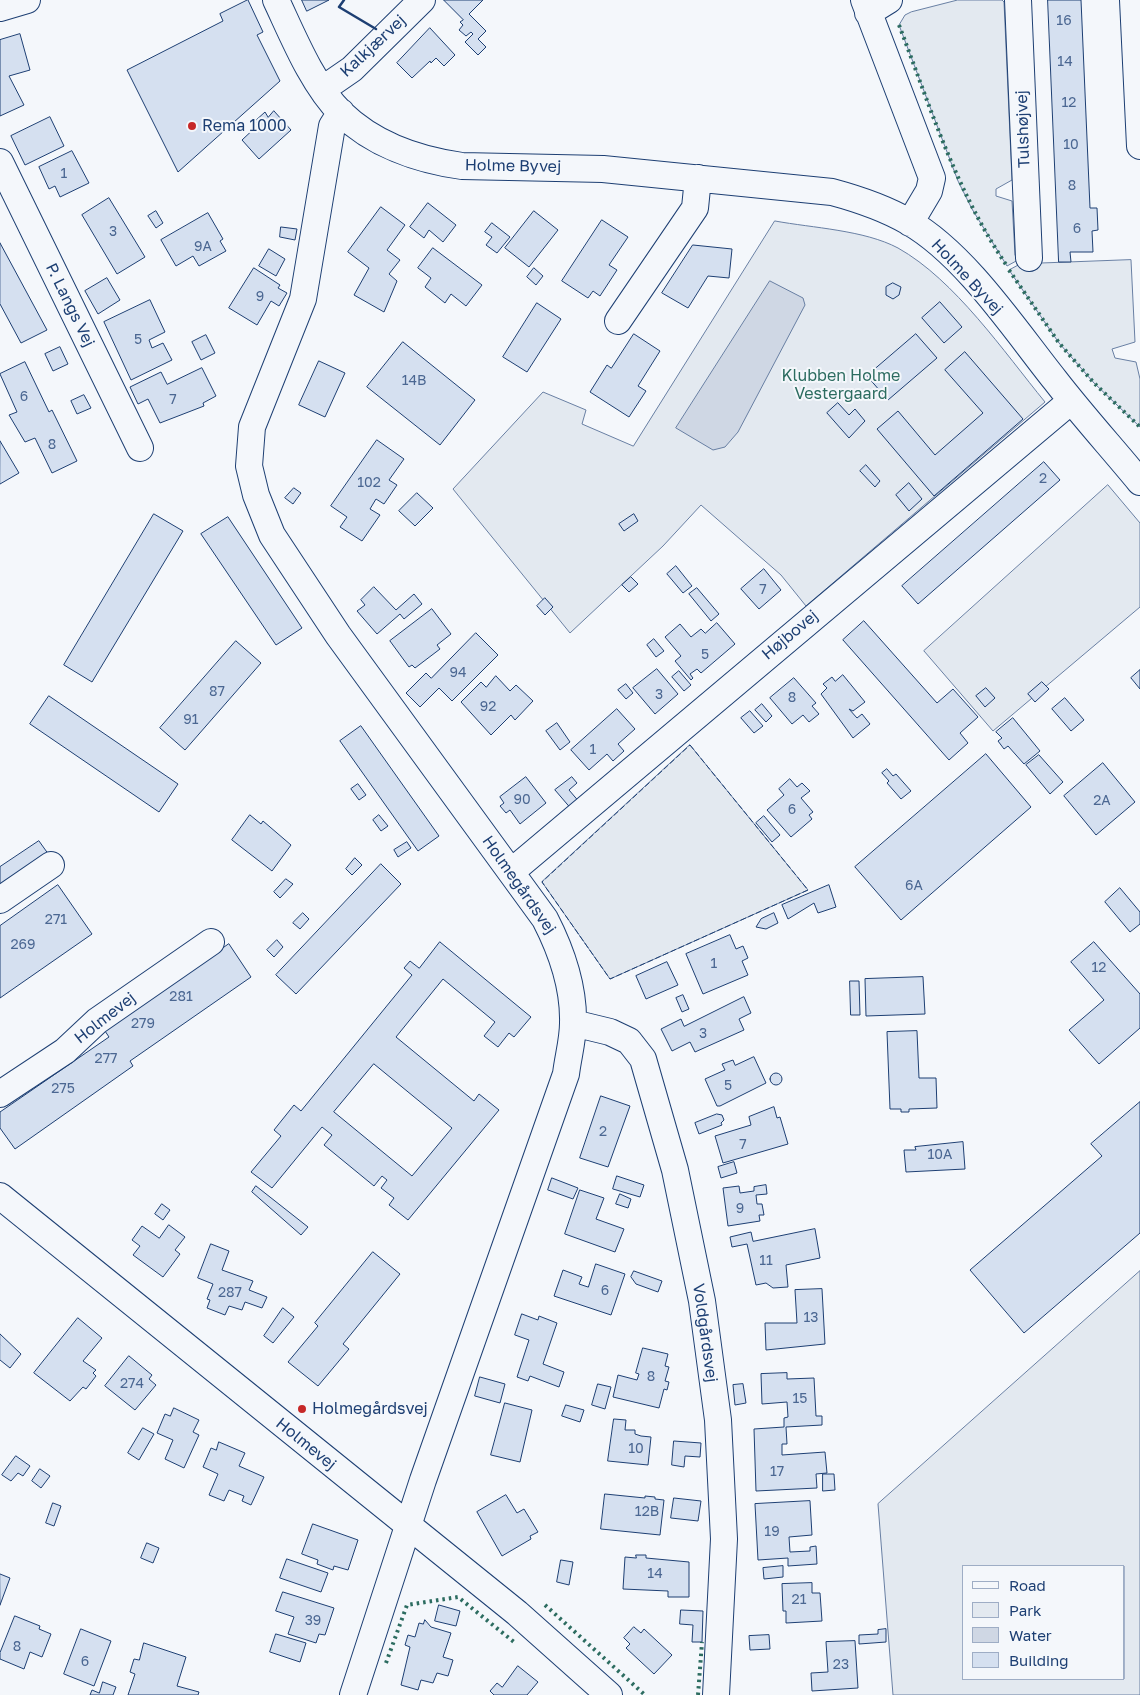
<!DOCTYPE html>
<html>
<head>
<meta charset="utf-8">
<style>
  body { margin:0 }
  #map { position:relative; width:1140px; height:1695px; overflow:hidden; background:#f4f7fb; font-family:"Golos Text",sans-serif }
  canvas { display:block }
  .legend { position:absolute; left:962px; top:1565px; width:162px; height:115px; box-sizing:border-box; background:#f4f7fb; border:1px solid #9eadc5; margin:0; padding:6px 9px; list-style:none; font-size:15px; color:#1d3f73 }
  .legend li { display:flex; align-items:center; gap:10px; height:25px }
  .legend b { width:25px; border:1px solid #9eadc5 }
</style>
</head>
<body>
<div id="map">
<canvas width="1140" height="1695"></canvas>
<ul class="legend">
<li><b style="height:6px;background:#f4f7fb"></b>Road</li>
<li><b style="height:14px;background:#e3e9f0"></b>Park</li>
<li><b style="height:14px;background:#cfd7e4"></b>Water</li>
<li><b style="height:14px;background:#d5e0f0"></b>Building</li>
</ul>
</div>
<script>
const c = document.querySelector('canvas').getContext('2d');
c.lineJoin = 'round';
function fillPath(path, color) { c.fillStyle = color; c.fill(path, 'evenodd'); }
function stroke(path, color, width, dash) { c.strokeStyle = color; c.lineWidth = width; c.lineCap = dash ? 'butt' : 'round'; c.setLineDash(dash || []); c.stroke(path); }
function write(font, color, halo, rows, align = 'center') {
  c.font = font + ' "Golos Text",sans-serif'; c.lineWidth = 4; c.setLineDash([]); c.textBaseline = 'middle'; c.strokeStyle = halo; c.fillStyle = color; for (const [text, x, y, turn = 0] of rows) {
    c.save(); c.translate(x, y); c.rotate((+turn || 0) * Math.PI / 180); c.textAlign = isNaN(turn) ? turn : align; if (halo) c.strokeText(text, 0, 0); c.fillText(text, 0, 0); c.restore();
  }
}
const green = new Path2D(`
  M958,0H1002L1004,2L1012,180L996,189V196L1012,201L1015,255L1018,260L1007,266L972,209L958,181L899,25L905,15L911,12Z
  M775,221C813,228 864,230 898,248C955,280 1004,352 1045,402L806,606L781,575L701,505L663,546L570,633L453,489L543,392L586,410L582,424L633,446Z
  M1131,260L1135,342L1112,349L1115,358L1136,362L1140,379V427L1094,383L1059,343L1009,270L1020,264Z
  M1108,485L1140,523V607L993,731L924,651Z
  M690,745L808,890L610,979L542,882Z
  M1140,1271V1695H893L878,1504ZM964,1566H1124V1679H964Z`);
fillPath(green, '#e3e9f0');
stroke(green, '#687fa3', 1);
const water = new Path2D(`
  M770,281L803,298L805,305L738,432L725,447L713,450L676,428Z`);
fillPath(water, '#cfd7e4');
stroke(water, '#687fa3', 1);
const building = new Path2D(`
  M248,0L263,32L257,35L280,81L178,172L127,70L223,21L220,14Z
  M302,0H329L307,11Z
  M444,0H483L469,14L486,31L478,39L486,47L478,55L465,42L473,34L471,32L466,36L459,30L463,25L460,22L463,20Z
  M1048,0H1081L1090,208H1097L1098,230L1092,231L1093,252H1070L1071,262H1059Z
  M430,28L455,55L444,66L436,58L431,63L430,61L412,78L397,63Z
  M20,34L30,70L9,76L24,105L0,116V40Z
  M274,111L291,130L259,159L242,140L258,125L255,121L265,112L268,117Z
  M50,117L64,146L25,165L11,136Z
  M72,151L89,183L60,197L55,186L49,189L39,167Z
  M109,198L145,257L117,274L82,215Z
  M428,203L456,225L443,242L429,230L424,238L410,227Z
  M381,207L405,225L387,250L400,260L389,274L397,281L384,312L354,295L369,268L348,252Z
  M156,211L163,223L156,228L148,216Z
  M534,211L558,230L529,267L505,248Z
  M208,213L223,239L220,241L226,251L199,266L193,256L176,266L161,240Z
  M602,220L628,237L609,265L617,270L600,296L593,291L588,298L562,281Z
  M492,223L510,237L497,253L486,245L492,237L485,232Z
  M281,227L297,229L295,240L280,237Z
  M0,243L47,330L21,343L0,304Z
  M693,245L732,249L729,278L708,276L688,308L662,293Z
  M433,248L482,285L466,306L451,294L445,303L425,287L431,278L418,268Z
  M269,249L285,259L276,276L259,266Z
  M254,268L280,285L278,288L287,293L279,306L271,301L257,325L229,308Z
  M534,268L543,276L536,285L527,277Z
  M107,278L120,300L98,314L85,291Z
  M893,283L901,287L899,295L893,299L886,295V287Z
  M150,300L165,332L149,340L152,348L163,343L172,360L131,380L104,322Z
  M940,302L962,327L944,343L922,318Z
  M537,303L561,319L527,372L503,357Z
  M634,334L660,351L638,386L646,391L629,417L590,392L607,365L611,368Z
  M916,334L937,358L888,400L867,376Z
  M206,335L215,353L201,360L192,342Z
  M403,342L475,400L440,445L367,387Z
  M60,347L68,364L53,371L45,354Z
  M965,352L1023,419L934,496L877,429L898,411L935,455L983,413L945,370Z
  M319,361L345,373L325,417L299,405Z
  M25,362L49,412L52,410L77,461L52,473L35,438L25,442L9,415L17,412L0,374Z
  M202,368L216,396L203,403L204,406L160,423L148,399L138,404L130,387L161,372L167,384Z
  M84,395L91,408L77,414L71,401Z
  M838,403L849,415L855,409L865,421L849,438L827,413Z
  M377,440L404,459L389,480L397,485L384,504L376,499L370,509L380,515L362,541L340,527L347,517L331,506Z
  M0,441L19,473L0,484Z
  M1044,462L1060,480L918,604L902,586Z
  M866,465L880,481L875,487L860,471Z
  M909,483L922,499L909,511L896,495Z
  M294,488L301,493L293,504L285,498Z
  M417,493L433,508L415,526L399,511Z
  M154,514L183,531L92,682L64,665Z
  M634,514L638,521L624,531L619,524Z
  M228,517L302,628L276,645L201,534Z
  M676,566L692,586L683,593L667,574Z
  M764,569L781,590L759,609L741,589Z
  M631,577L638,584L629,592L622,585Z
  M374,587L396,610L414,594L422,604L404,619L400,614L377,634L357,611L365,605L361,600Z
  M697,588L719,614L711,621L689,594Z
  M545,598L553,607L545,615L537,606Z
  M432,609L451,634L437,645L440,649L415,668L412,665L409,667L390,641Z
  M864,621L937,703L953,689L978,717L960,733L968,743L949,760L843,640Z
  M717,623L735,644L701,673L697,669L690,674L693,678L691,680L675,661L681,656L665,637L680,624L691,637L701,629L705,633Z
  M476,633L498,655L452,701L439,688L420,707L406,693L426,673L431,678Z
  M654,639L664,651L656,657L647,645Z
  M236,641L261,663L185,750L160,728Z
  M657,669L678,694L655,714L633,688Z
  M1140,670V689L1131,678Z
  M679,671L691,685L684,691L672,677Z
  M843,675L865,702L853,711L849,709L857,718L862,714L870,724L853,738L821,694L827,688L823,684L832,677L835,681Z
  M496,676L510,691L516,685L533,701L515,720L511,715L491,735L461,702L481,682L486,687Z
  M794,678L816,703L812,706L819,714L809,722L803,715L792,724L770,698Z
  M1042,682L1049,689L1035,702L1028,694Z
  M626,684L633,693L626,699L618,690Z
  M986,688L995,698L985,707L976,696Z
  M49,696L178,784L159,812L30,724Z
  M1065,698L1084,720L1071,731L1052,709Z
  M762,704L772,716L766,722L755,710Z
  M617,709L635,729L618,744L624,751L613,761L607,754L589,770L571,750Z
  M750,711L763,726L754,733L741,718Z
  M1013,718L1040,751L1024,764L1008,746L1004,749L998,741L1002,738L996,732Z
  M557,723L570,742L560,750L546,731Z
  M361,726L439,836L418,851L340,741Z
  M986,754L1031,807L901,920L855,867Z
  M1039,755L1063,782L1050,794L1026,765Z
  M1103,763L1135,802L1096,835L1064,796Z
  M887,769L893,776L896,774L911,791L901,799L887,783L889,781L882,773Z
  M526,777L546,803L520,824L510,810L506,813L500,806L504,803L500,797Z
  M572,777L577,783L569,790L581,804L573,811L555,790Z
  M790,779L797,787L802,783L810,791L801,798L813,812L809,815L812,819L791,837L767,810L784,795L779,789Z
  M358,784L366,795L359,800L351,789Z
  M250,815L261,824L263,821L291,845L272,871L232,840Z
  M379,815L388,826L381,831L373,820Z
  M764,816L780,835L772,842L756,823Z
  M39,841L49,855L0,888V867Z
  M407,842L411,848L398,857L394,850Z
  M355,858L362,865L352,875L346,869Z
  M381,864L401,884L296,994L276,975Z
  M286,879L293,884L280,898L274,892Z
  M58,885L92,934L0,998V926Z
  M829,885L836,907L818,913L814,903L788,919L782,905Z
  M1120,888L1140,912V924L1130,932L1105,902Z
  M303,913L309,919L300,929L293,923Z
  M774,913L778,923L766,929L756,927L761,919Z
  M730,935L736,949L743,946L748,958L742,961L748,975L703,994L686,954Z
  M277,940L283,947L274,957L267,950Z
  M440,942L531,1017L514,1037L509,1033L498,1047L484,1036L495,1022L443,979L396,1037L474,1101L479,1094L499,1110L408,1220L389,1205L394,1198L381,1188L387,1180L382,1176L374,1186L324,1145L332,1135L322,1127L272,1188L251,1172L281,1136L274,1130L294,1105L301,1111L412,975L404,968L410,961L419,968ZM374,1064L452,1128L412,1176L334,1112Z
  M1094,942L1140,994V1028L1099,1064L1069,1030L1104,1000L1071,962Z
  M229,944L251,977L130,1061L133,1066L15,1149L0,1128V1112L109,1037L105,1031Z
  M667,962L678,985L646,999L636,976Z
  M923,977L925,1014L866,1016L865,979Z
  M850,981H859L860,1015H851Z
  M683,995L689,1009L682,1012L676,998Z
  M744,997L751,1013L739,1019L744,1030L695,1052L690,1042L672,1051L661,1029L681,1019L684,1026Z
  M917,1031L919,1078H936L937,1108L909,1109V1112H901V1109H890L887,1032Z
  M754,1057L766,1083L720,1106H717L705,1079L725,1070L722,1064L733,1060L735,1065Z
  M770 1079a6 6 0 1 1 12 0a6 6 0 1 1-12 0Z
  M601,1096L630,1106L608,1167L580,1158Z
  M1140,1102V1233L1024,1333L970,1270L1102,1156L1091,1144Z
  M774,1107L777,1118L780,1117L788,1144L723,1163L715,1136L751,1125L749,1117Z
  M717,1114L722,1115L724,1120L721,1123L722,1125L699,1134L695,1123Z
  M963,1142L965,1169L906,1172L904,1150H916L915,1147Z
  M734,1162L737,1173L721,1178L718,1167Z
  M617,1176L644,1185L640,1197L613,1189Z
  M552,1178L578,1188L573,1199L548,1190Z
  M766,1185L767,1194L756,1195L757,1204H762L764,1215H759L760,1221L728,1226L723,1188L739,1186L740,1193L754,1191V1187Z
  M256,1186L308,1227L301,1235L252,1192Z
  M580,1190L604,1198L596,1219L624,1229L615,1252L565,1234Z
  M620,1194L631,1199L628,1208L616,1204Z
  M162,1204L170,1210L163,1220L155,1214Z
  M169,1225L185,1237L175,1250L180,1254L163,1277L133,1255L140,1246L132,1240L142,1226L159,1238Z
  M815,1229L820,1258L786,1265L788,1287L773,1288L766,1283L756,1285L747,1244L732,1247L730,1237L751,1232L753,1241Z
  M211,1244L229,1251L222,1270L253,1281L249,1290L267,1297L262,1308L245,1302L242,1310L229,1306L225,1315L207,1308L210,1300L207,1299L213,1284L198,1278Z
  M373,1252L400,1274L343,1344L349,1349L318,1386L288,1362L318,1326L315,1323Z
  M596,1264L625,1274L611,1315L554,1296L563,1270L582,1277L579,1284L588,1287Z
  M634,1271L662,1281L658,1292L636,1284L631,1277Z
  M822,1289L825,1344L766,1350L765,1323H797L795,1290Z
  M283,1308L294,1317L273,1343L264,1336Z
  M522,1314L538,1320L539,1316L557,1323L543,1364L564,1372L559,1387L530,1376L528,1381L517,1377L529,1340L515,1335Z
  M78,1318L102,1338L83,1361L96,1370L93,1373L96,1376L86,1389L83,1387L70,1401L34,1373Z
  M0,1334L21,1354L10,1368L0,1360Z
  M643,1348L668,1354L665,1366L669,1367L665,1381L669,1382L667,1390L664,1389L659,1408L613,1397L618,1375L637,1380L639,1374L636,1373Z
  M129,1356L152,1375L149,1379L156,1385L135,1410L105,1386Z
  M787,1373V1379L814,1378L816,1416H822V1425L786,1427L787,1444H782V1455L825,1452L827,1473L816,1474L817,1488L756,1491L754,1429L784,1427V1418L788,1417L787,1402L762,1404L761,1374Z
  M480,1377L505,1384L500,1403L475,1396Z
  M598,1384L611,1387L605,1409L592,1405Z
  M743,1384L746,1403L735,1405L733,1385Z
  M505,1403L532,1410L520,1462L491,1455Z
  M566,1405L584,1410L580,1422L562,1416Z
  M174,1408L199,1420L193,1432L199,1435L184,1468L165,1459L173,1440L157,1433L165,1414L170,1416Z
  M614,1419L626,1420L625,1430H635V1434L641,1436L651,1437L648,1465L608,1461Z
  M143,1428L154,1434L139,1460L128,1453Z
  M674,1441L701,1443L700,1457L685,1456L684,1467L672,1465Z
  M219,1442L245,1453L239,1466L264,1477L251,1505L242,1501L244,1496L229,1490L224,1501L209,1495L218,1474L203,1467L211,1448L216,1450Z
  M16,1456L30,1466L23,1476L18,1473L11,1481L2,1475Z
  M40,1469L50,1476L41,1488L32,1481Z
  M823,1474H834L835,1490L823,1491Z
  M605,1494L645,1498V1496L655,1497V1499L664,1500L660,1535L601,1529Z
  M506,1495L517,1513L524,1509L538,1532L530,1536L531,1539L502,1556L477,1512Z
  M674,1498L701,1501L698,1521L671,1518Z
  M810,1501L812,1535L789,1537L790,1552L810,1551V1547L816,1546L817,1564L788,1566V1558L758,1560L755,1504Z
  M53,1503L61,1506L54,1526L46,1523Z
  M313,1524L358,1540L348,1570L334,1566L333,1570L317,1564L318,1560L302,1554Z
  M147,1543L159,1548L153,1563L141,1558Z
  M636,1555H646V1558L689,1562V1597H668V1591L623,1589L625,1557L636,1558Z
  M287,1559L328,1573L321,1592L280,1578Z
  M561,1560L573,1562L569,1585L557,1582Z
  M783,1566V1577L764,1579L763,1568Z
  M0,1574L10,1578L0,1605Z
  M812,1583V1593H820L822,1621L786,1623V1611H783L782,1584Z
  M283,1592L334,1608L325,1635L319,1634L316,1643L288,1634L294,1617L276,1611Z
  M439,1605L460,1611L456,1626L435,1621Z
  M681,1610L703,1611L702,1642H692L693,1625L680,1624Z
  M15,1616L40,1626L39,1629L51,1634L42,1657L30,1652L24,1669L0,1659V1653Z
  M425,1620L431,1627L451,1633L443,1657L453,1660L448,1676L437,1673L433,1683L421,1680L418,1690L401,1685L410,1647L405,1645L408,1635L415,1637L419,1623L423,1624Z
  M634,1627L641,1633L644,1629L672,1655L654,1674L626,1648L630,1644L624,1638Z
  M81,1629L111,1641L94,1686L64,1674Z
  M886,1629V1642L859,1644V1635L878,1634V1630Z
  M276,1634L306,1643L300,1662L270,1652Z
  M769,1635L770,1649L750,1650L749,1636Z
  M855,1641L858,1688L812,1691L811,1673L828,1672L826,1642Z
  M144,1643L186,1657L177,1686L199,1692L198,1695H128L135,1674L130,1672L134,1659L139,1660Z
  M518,1666L538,1682L527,1695H494L490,1691L497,1683L502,1687Z
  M103,1682L116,1687L113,1695H90L92,1690L99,1693Z`);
fillPath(building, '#d5e0f0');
stroke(building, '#1d3f73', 1);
const minor = new Path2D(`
  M276,0C293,36 312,84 341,113C373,144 418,160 462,166L603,169L832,192C858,199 885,208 909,222C965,254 1015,330 1055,380C1082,415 1112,448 1140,482
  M864,0L932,178L929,191L910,223
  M1018,0L1029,258
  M1133,0L1140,146
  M0,8L27,0
  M868,13L889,0
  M323,89L352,69L422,0
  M341,112L332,126L303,299L252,427L249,466L256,495L272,535L338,635L545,919C562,952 574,986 573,1023C573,1040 568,1057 566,1074L423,1480L353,1695
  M0,162L140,448
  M618,321L695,208L698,178
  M511,872L1071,401
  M0,900L51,865
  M573,1023L610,1032L629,1041L643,1059L675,1170L702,1301L718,1420L724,1539L716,1695
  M0,1094L65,1051L97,1021L211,942
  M0,1196L517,1613L609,1695`);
stroke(minor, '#1d3f73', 28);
stroke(minor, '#f4f7fb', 26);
stroke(new Path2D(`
  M899,25C931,109 956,191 1007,266
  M1009,270L1059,343L1094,383L1140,427
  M545,1605L645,1695
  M386,1663L407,1605L458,1597L514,1642
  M698,1695L702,1642`), '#2c6c60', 4, [2.5, 4]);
stroke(new Path2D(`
  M690,745L808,890L610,979L542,882Z`), '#1d3f73', 1, [6, 2.5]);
stroke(new Path2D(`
  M344,0L339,7L376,29`), '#1d3f73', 2.5);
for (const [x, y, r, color] of [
  [192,126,5,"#c62828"],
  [302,1409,5,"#c62828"]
]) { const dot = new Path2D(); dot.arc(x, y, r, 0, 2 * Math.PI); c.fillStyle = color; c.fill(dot); stroke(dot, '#f4f7fb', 2); }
write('14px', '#4b6792', null, [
  ["16",1064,21],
  ["14",1065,62],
  ["12",1069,103],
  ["10",1071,145],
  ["1",64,174],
  ["8",1072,186],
  ["6",1077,229],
  ["3",113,232],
  ["9A",203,247],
  ["9",260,297],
  ["5",138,340],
  ["14B",414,381],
  ["6",24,397],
  ["7",173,400],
  ["8",52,445],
  ["2",1043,479],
  ["102",369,483],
  ["7",763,590],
  ["5",705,655],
  ["94",458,673],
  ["87",217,692],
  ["3",659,695],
  ["8",792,698],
  ["92",488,707],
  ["91",191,720],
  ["1",593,750],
  ["90",522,800],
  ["2A",1102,801],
  ["6",792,810],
  ["6A",914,886],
  ["271",56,920],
  ["269",23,945],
  ["1",714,964],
  ["12",1099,968],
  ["281",181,997],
  ["279",143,1024],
  ["3",703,1034],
  ["277",106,1059],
  ["5",728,1086],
  ["275",63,1089],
  ["2",603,1132],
  ["7",743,1145],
  ["10A",940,1155],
  ["9",740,1209],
  ["11",766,1261],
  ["6",605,1291],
  ["287",230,1293],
  ["13",811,1318],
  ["8",651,1377],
  ["274",132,1384],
  ["15",800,1399],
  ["10",636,1449],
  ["17",777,1472],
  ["12B",647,1512],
  ["19",772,1532],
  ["14",655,1574],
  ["21",799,1600],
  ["39",313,1621],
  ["8",17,1647],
  ["6",85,1662],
  ["23",841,1665]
]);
write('16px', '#1d3f73', '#f4f7fb', [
  ["Kalkjærvej",373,46,-43],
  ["Tulshøjvej",1023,129,-92],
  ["Holme Byvej",513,166,1],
  ["Holme Byvej",967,277,47],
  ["P. Langs Vej",70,305,64],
  ["Højbovej",790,635,-40],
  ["Holmegårdsvej",519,885,55],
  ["Holmevej",105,1018,-38],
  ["Voldgårdsvej",705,1333,82],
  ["Holmevej",306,1444,39]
]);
write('16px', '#1d3f73', '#f4f7fb', [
  ["Rema 1000",202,126],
  ["Holmegårdsvej",312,1409]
], 'left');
write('16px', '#2c6c60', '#f4f7fb', [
  ["Klubben Holme",841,376],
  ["Vestergaard",841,394]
]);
</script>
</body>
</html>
